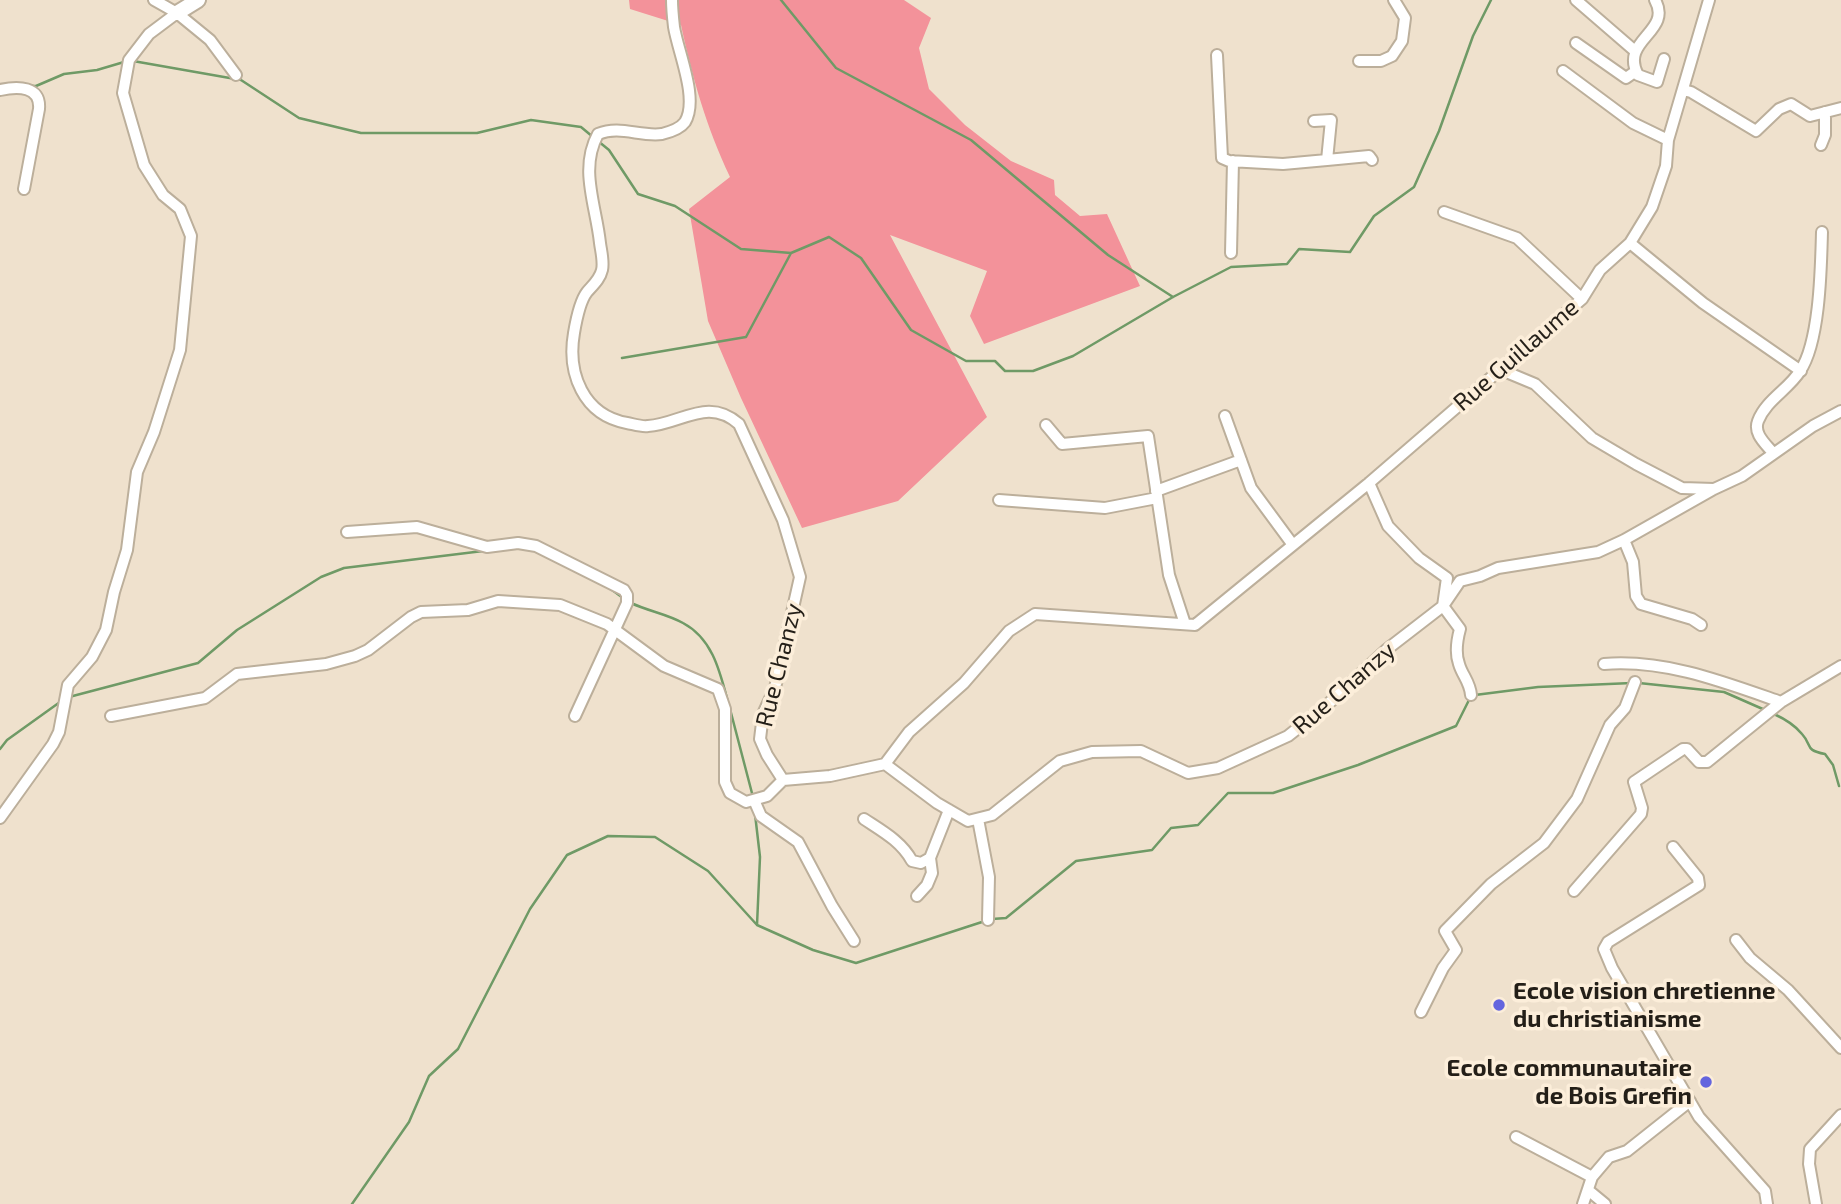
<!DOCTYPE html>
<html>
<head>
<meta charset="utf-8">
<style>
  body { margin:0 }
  canvas { display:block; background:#efe1cd }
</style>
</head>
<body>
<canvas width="1841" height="1204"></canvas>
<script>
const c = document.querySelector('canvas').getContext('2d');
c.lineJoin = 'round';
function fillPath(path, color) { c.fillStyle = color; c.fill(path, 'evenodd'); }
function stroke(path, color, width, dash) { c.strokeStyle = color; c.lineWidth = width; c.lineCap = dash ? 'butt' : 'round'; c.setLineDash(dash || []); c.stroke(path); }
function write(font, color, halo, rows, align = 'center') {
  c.font = font + ' "Exo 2",sans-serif'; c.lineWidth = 7; c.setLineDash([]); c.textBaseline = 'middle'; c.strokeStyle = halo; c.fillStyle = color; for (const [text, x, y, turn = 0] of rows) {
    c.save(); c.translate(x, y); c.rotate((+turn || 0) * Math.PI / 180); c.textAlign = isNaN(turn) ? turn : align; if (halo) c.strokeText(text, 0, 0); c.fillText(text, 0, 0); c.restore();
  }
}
fillPath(new Path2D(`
  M629,0H904L931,18L919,48L929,89L965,125L1011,161L1054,180L1055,195L1080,216L1107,214L1140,286L984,344L970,316L987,271L890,235L987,417L898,501L802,528L741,398L708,321L689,209L730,177C706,126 693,80 681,25L630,9Z`), '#f3929a');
stroke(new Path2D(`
  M781,0L836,68L971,140L1108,255L1173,297
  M133,61L241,80L299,118L361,133H477L531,120L581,127L593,137
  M29,86H36L64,74L97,70L124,62
  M598,141L609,150L638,194L675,206L741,249L791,253L829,237L861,258L911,330L966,361H995L1005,371H1033L1073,356L1173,297L1231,267L1287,264L1299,249L1350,252L1374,216L1414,187L1439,131L1473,36L1491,0
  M622,358L746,337L791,253
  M608,587L623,598
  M631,603C648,611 667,614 683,623C713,639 720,672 728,702
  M1639,683L1724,692L1765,710
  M1475,695L1538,687L1632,683
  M69,697L198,663L237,630L321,577L344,568L483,551
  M730,709L753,797
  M1774,714C1785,719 1794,724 1802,734C1813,746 1804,750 1825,754L1833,765L1839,786
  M0,749L7,740L60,702
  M755,814L760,857L757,925L813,950L856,963L985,921
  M992,919L1006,918L1076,861L1152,850L1171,828L1198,825L1228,793H1273L1358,765L1456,726L1470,698
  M352,1204L409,1122L429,1076L458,1049L530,909L567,855L608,836L655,837L708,871L757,925`), '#6f9a66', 2.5);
const street = new Path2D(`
  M672,0C672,9 673,18 674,27C678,52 699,99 685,122C680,129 670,132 662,134C640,137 620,125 598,134C579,169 596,205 600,243C601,251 604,262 602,270C600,279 593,285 587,292C580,301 576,321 574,333C567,373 583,415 627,423C633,424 641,427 648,426C681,424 708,396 739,424L783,520L800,577L775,688L763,714L760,739L767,755L783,780L830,776L885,764L937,803L968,821L992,815L1060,761L1092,752L1141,751L1188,773L1218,768L1288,736L1327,705L1386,650L1443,606L1460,581L1480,576L1498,568L1598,552L1624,540L1714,489L1742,476L1813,426L1841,411
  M1576,0L1635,51
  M1655,0C1673,32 1619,40 1638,75L1657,82L1664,59
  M177,13L210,40L236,75
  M1576,43L1626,78L1636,71
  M1217,55L1222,158L1229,161L1283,164L1327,160
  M1359,61H1381L1392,56L1402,41L1405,18L1394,0
  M1563,71L1633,123L1668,140
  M0,90C18,86 41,86 39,109L24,189
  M1683,90L1691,92L1756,131L1779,109L1791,104L1810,116L1841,108
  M1314,121L1331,120L1327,160L1369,156L1372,160
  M1821,145L1825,135V112
  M1444,212L1517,238L1582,299
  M1630,243L1703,303L1801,371
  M1231,253L1233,161
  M1499,369L1535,384L1592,438L1636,464L1682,488L1714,489
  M1225,416L1251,488L1293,545
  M1046,425L1062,444L1148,436L1169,575L1185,624
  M1773,453C1766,444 1753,434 1758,421C1766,400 1789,389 1800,371C1820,342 1821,267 1822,232
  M1369,483L1388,526L1419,558L1447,578L1443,606L1460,629C1457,640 1455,653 1459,664C1462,675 1470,682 1471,695
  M1156,491L1241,460
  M999,500L1105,508L1157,498
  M347,532L417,527L487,547L518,543L536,546L624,590L627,595V603L575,716
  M1624,540L1633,562L1636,596L1641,604L1692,619L1701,625
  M1604,664C1665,659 1724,682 1781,702
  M111,716L205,698L237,674L326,664L355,656L368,650L411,617L421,612L468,610L498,601L560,605L607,624L664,666L718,689L725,709V782L730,793L746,802L767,796L783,780
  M885,764L909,732L964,683L1009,631L1035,614L1195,625L1369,483L1582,299L1600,270L1630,243L1652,207L1666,166L1668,140L1709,0
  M754,800L761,816L798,842L832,906L854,941
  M0,818L53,744L59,732L68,685L92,657L106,630L114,592L127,550L137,472L154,432L180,350L191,236L180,209L163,195L144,165L123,93L129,60L149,34L177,13L154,0
  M864,819C882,831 901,841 912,861L921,863L930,858
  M978,819L989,877L988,920
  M1673,847L1698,878L1699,885L1608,942L1604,949L1612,968L1699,1117L1765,1191L1767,1204
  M1574,891L1641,814L1642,808L1634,782L1683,749H1687L1699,762H1707L1781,702L1841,666
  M917,896L927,885L932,873L930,858L949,810
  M1736,940L1750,958L1788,990L1841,1048
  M1421,1012L1443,968L1456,950L1445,931L1491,884L1544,843L1577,799L1610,725L1625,708L1635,682
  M1516,1137L1592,1177
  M1588,1190L1605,1204
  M1583,1204L1592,1177L1609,1157L1627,1151L1690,1101
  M1816,1204L1809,1164L1810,1149L1841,1115`);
const secondary = new Path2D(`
  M177,13L198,0`);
stroke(street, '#bcaf9b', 14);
stroke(secondary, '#bcaf9b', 18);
stroke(street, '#fff', 10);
stroke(secondary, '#fff', 14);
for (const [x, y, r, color] of [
  [1499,1005,7,"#6465de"],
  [1706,1082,7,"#6465de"]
]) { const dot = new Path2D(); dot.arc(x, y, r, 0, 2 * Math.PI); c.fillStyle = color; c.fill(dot); stroke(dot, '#fceeda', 2.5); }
write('24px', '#241f18', '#fceeda', [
  ["Rue Guillaume",1516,355,-41],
  ["Rue Chanzy",779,665,-76],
  ["Rue Chanzy",1344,688,-41]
]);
write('bold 24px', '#241f18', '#fceeda', [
  ["Ecole vision chretienne",1513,991],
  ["du christianisme",1513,1019],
  ["Ecole communautaire",1692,1068,"right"],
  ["de Bois Grefin",1692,1096,"right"]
], 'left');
</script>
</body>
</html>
